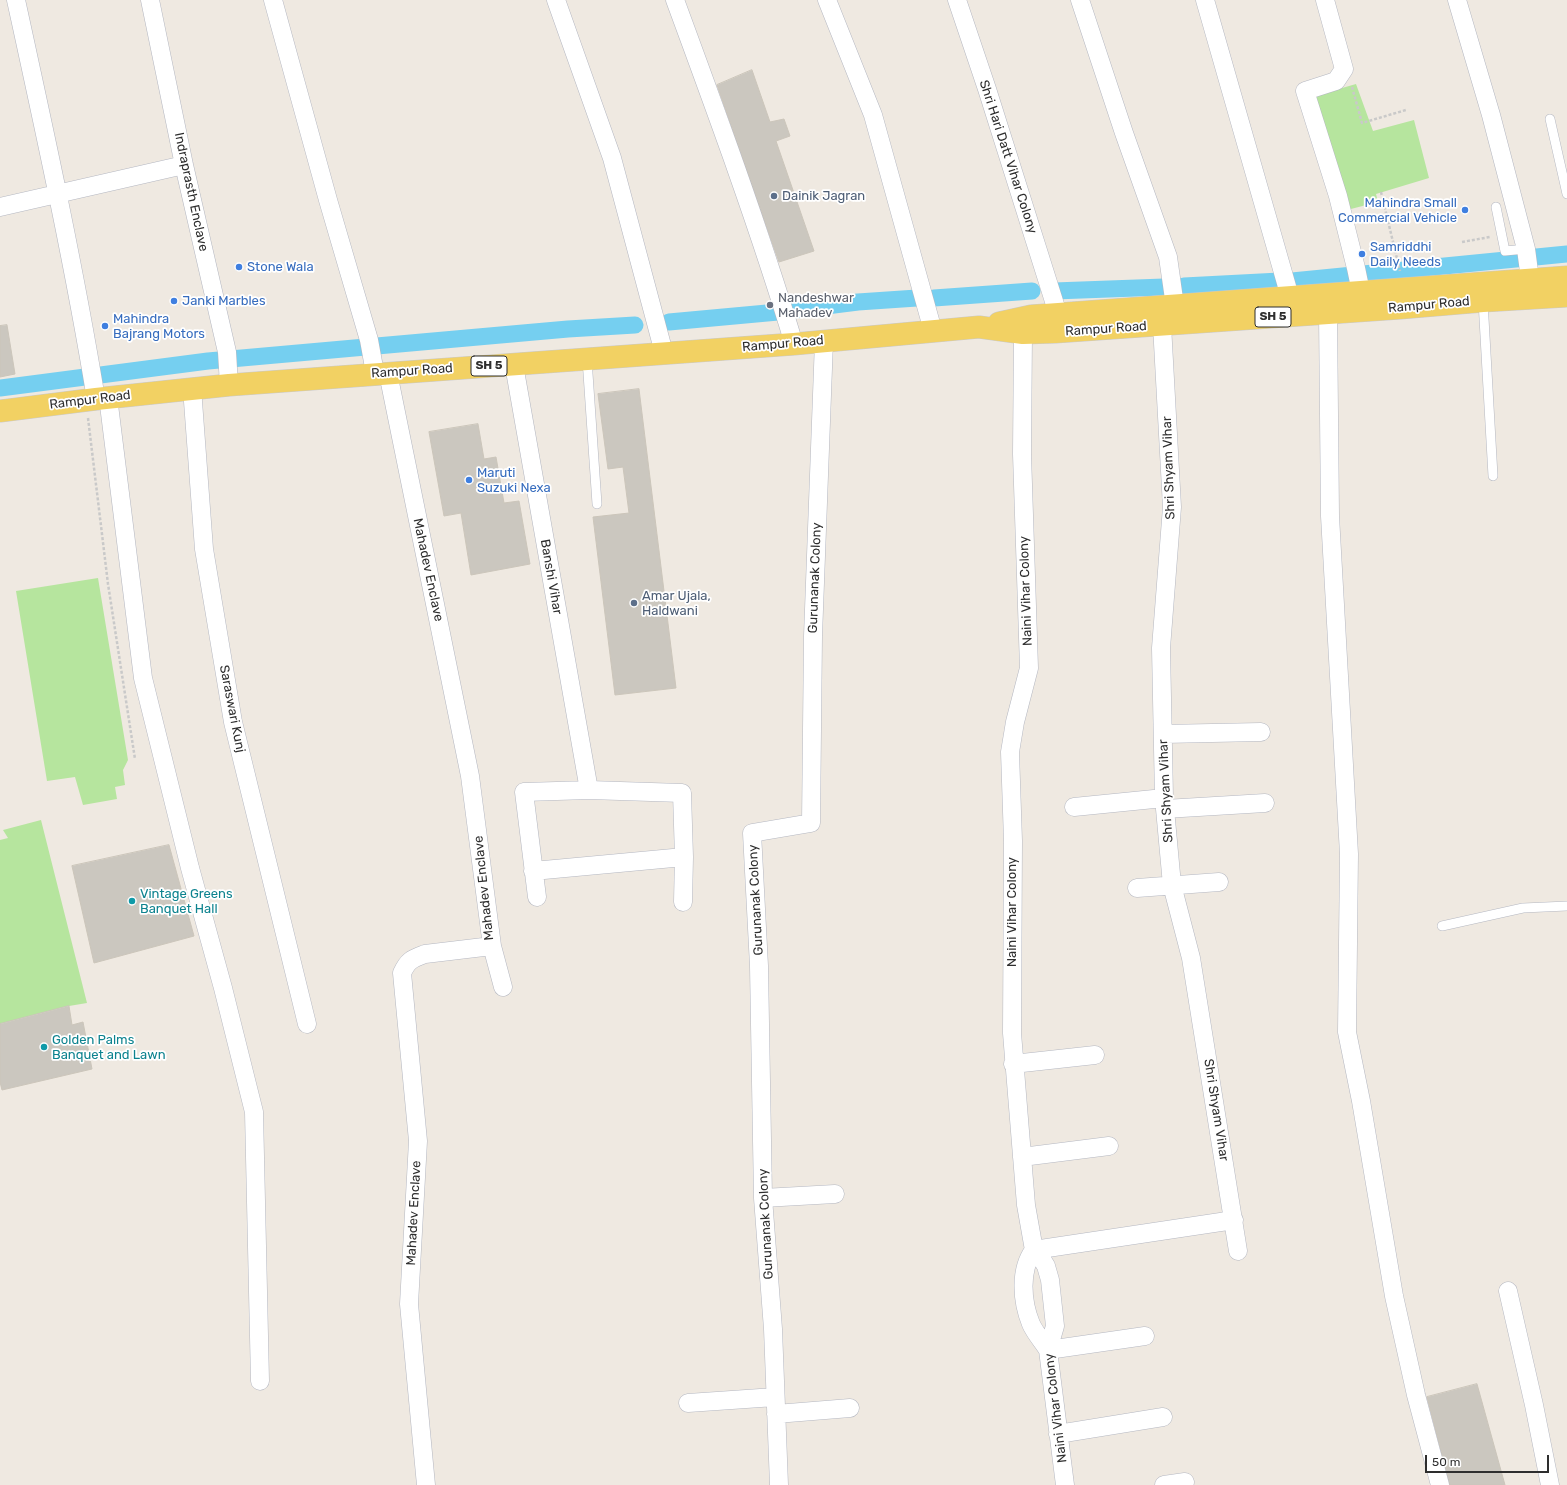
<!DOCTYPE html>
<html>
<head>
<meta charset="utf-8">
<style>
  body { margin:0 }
  #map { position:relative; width:1567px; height:1485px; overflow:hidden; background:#efe9e1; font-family:Rubik,sans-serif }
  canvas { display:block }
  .scale { position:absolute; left:1425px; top:1455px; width:124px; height:18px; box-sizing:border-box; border:2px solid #2e2e2e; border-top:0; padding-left:5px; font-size:12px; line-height:14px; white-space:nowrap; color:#2e2e2e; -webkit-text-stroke:3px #fff; paint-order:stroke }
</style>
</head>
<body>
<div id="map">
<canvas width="1567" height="1485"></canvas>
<div class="scale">50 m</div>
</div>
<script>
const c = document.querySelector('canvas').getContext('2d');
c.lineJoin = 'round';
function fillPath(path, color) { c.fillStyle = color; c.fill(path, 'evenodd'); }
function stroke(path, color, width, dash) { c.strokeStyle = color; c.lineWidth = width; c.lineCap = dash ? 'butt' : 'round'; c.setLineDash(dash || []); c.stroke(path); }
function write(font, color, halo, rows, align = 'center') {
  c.font = font + ' Rubik,sans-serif'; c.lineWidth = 3.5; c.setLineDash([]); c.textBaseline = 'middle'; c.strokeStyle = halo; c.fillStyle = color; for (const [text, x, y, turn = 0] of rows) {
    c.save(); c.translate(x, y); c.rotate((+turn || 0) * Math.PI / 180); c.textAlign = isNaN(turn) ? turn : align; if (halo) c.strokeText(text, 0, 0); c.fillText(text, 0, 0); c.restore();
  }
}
fillPath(new Path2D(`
  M1356,84L1373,131L1414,120L1429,178L1376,194L1378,202L1347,210L1311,97Z
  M98,578L128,760L123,770L125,785L115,787L117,799L83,805L75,777L47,781L16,591Z
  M41,820L87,1003L69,1006L0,1024V840L8,838L3,830Z`), '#b6e59e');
stroke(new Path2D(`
  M1292,281L1567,254
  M1184,286L1280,281
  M1054,291L1164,287
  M934,298L1032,291
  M669,322L778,312L858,302L917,298
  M0,388L208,361L568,329L635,325`), '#75cff0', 17);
const building = new Path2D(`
  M752,70L770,122L784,119L790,136L776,141L814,251L779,262L717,85Z
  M7,325L15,374L0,377V326Z
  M639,389L676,688L615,695L593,517L629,513L623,467L608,469L598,394Z
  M478,424L484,459L496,457L504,503L519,501L530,564L471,575L461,513L444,516L429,432Z
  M169,845L194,936L94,963L72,866Z
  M69,1006L72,1025L83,1022L92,1069L2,1090L0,1082V1024Z
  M1477,1384L1505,1485H1450L1427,1397Z`);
fillPath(building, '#cbc7bf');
stroke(building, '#cbc5ba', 1);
const lane = new Path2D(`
  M1550,119L1567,194
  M1496,207L1505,251L1526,249
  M1483,301L1493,476
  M587,359L597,504
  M1442,926L1523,908L1567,906`);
const street = new Path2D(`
  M16,0C45,133 74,265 96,399
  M150,0L184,165L227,352L229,385
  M273,0L328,200L369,340L375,373
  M556,0L612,158L664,353
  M675,0C717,114 759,228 794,344
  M827,0L873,115L933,331
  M957,0L987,89L1058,314
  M1080,0L1124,133L1168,257L1175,306
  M1205,0L1290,297
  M1325,0L1344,69L1336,81L1305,91L1338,196L1356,268L1361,292
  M1457,0L1491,115L1526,249L1530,279
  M0,207L184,165
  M1328,313L1330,516L1349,854L1347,1032L1361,1101L1394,1296L1416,1395L1440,1485
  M1162,325L1172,507L1161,648L1164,798L1172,885L1191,958L1238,1251
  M1023,333L1022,454L1029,668L1015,722L1010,752L1013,841L1012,1033L1026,1205L1034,1250L1038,1253L1046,1266L1050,1280L1055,1326L1048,1350L1065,1485
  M514,365L589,790
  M388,373L470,776L492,946L425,954C412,959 408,960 402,973L418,1141L409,1304L426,1485
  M192,388L204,549L233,722L307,1024
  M108,397L143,678L190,868L223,988L254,1112L260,1381
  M1163,734L1261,732
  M1074,807L1164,798
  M1165,809L1265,803
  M533,871L684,857
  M1137,888L1219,882
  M537,897L524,792L589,790L682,793L684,857L683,902
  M492,946L503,987
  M1013,1064L1095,1055
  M1022,1157L1109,1146
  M763,1198L835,1194
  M1508,1291L1534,1405L1550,1485
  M1145,1336L1048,1350C1043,1342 1035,1333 1031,1324C1022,1302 1019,1270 1034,1250L1234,1220
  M688,1403L775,1397
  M776,1414L850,1408
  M1058,1434L1163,1417
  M779,1485L773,1329L763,1198L759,966L752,833L811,823L813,636L824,341
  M1164,1485L1185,1482`);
const primary = new Path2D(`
  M999,323L1031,316L1567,277
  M0,411L96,399L229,385L794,344L979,327L1023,333L1055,332L1400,308L1483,301L1567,296`);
stroke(lane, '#b4b7c1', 10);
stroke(street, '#b4b7c1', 19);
stroke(primary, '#c9c9c9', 23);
stroke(new Path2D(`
  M1352,87L1362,123L1406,110
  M1381,192L1400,271
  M1462,242L1490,237
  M88,418L108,584L135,759`), '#c9c9c9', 2.5, [3, 2]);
stroke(lane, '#fff', 9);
stroke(street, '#fff', 18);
stroke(primary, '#f2d163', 22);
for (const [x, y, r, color] of [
  [774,196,4,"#5c6f8a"],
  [1465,210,4,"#3f7fe0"],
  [1362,254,4,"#3f7fe0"],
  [239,267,4,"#3f7fe0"],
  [174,301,4,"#3f7fe0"],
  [770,305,4,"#6b7280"],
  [105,326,4,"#3f7fe0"],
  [469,480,4,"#3f7fe0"],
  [634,603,4,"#5c6f8a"],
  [132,901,4,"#0f9aa8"],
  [44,1047,4,"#0f9aa8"]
]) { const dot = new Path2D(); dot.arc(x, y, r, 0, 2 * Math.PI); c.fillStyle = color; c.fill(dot); stroke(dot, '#fff', 1.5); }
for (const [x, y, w] of [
  [1273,317,36],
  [489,366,36]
]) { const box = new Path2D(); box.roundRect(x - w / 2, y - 10, w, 20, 3); c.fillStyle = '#fff'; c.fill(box); stroke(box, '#2e2e2e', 1); }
write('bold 12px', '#2e2e2e', null, [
  ["SH 5",1273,317],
  ["SH 5",489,366]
]);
write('13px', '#2e2e2e', '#fff', [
  ["Shri Hari Datt Vihar Colony",1008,157,72],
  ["Indraprasth Enclave",191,192,78],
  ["Rampur Road",1429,305,-5],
  ["Rampur Road",1106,329,-4],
  ["Rampur Road",783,344,-5],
  ["Rampur Road",412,371,-4],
  ["Rampur Road",90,400,-7],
  ["Shri Shyam Vihar",1169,468,-92],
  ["Mahadev Enclave",428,570,78],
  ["Banshi Vihar",551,577,80],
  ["Gurunanak Colony",815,578,-88],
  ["Naini Vihar Colony",1026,591,-92],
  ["Saraswari Kunj",232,709,79],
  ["Shri Shyam Vihar",1166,791,-93],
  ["Mahadev Enclave",484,888,-96],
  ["Gurunanak Colony",756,900,-93],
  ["Naini Vihar Colony",1012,912,-90],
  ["Shri Shyam Vihar",1216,1110,81],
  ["Mahadev Enclave",414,1213,-87],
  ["Gurunanak Colony",766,1224,-93],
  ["Naini Vihar Colony",1056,1408,-97]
]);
write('13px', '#4e5e75', '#fff', [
  ["Dainik Jagran",782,196],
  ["Amar Ujala,",642,596],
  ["Haldwani",642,611]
], 'left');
write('13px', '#366cbe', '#fff', [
  ["Mahindra Small",1457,203,"right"],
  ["Commercial Vehicle",1457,218,"right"],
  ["Samriddhi",1370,247],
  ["Daily Needs",1370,262],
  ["Stone Wala",247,267],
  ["Janki Marbles",182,301],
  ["Mahindra",113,319],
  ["Bajrang Motors",113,334],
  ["Maruti",477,473],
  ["Suzuki Nexa",477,488]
], 'left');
write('13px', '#5b616d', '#fff', [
  ["Nandeshwar",778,298],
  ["Mahadev",778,313]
], 'left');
write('13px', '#0d838f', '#fff', [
  ["Vintage Greens",140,894],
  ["Banquet Hall",140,909],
  ["Golden Palms",52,1040],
  ["Banquet and Lawn",52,1055]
], 'left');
</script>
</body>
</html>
